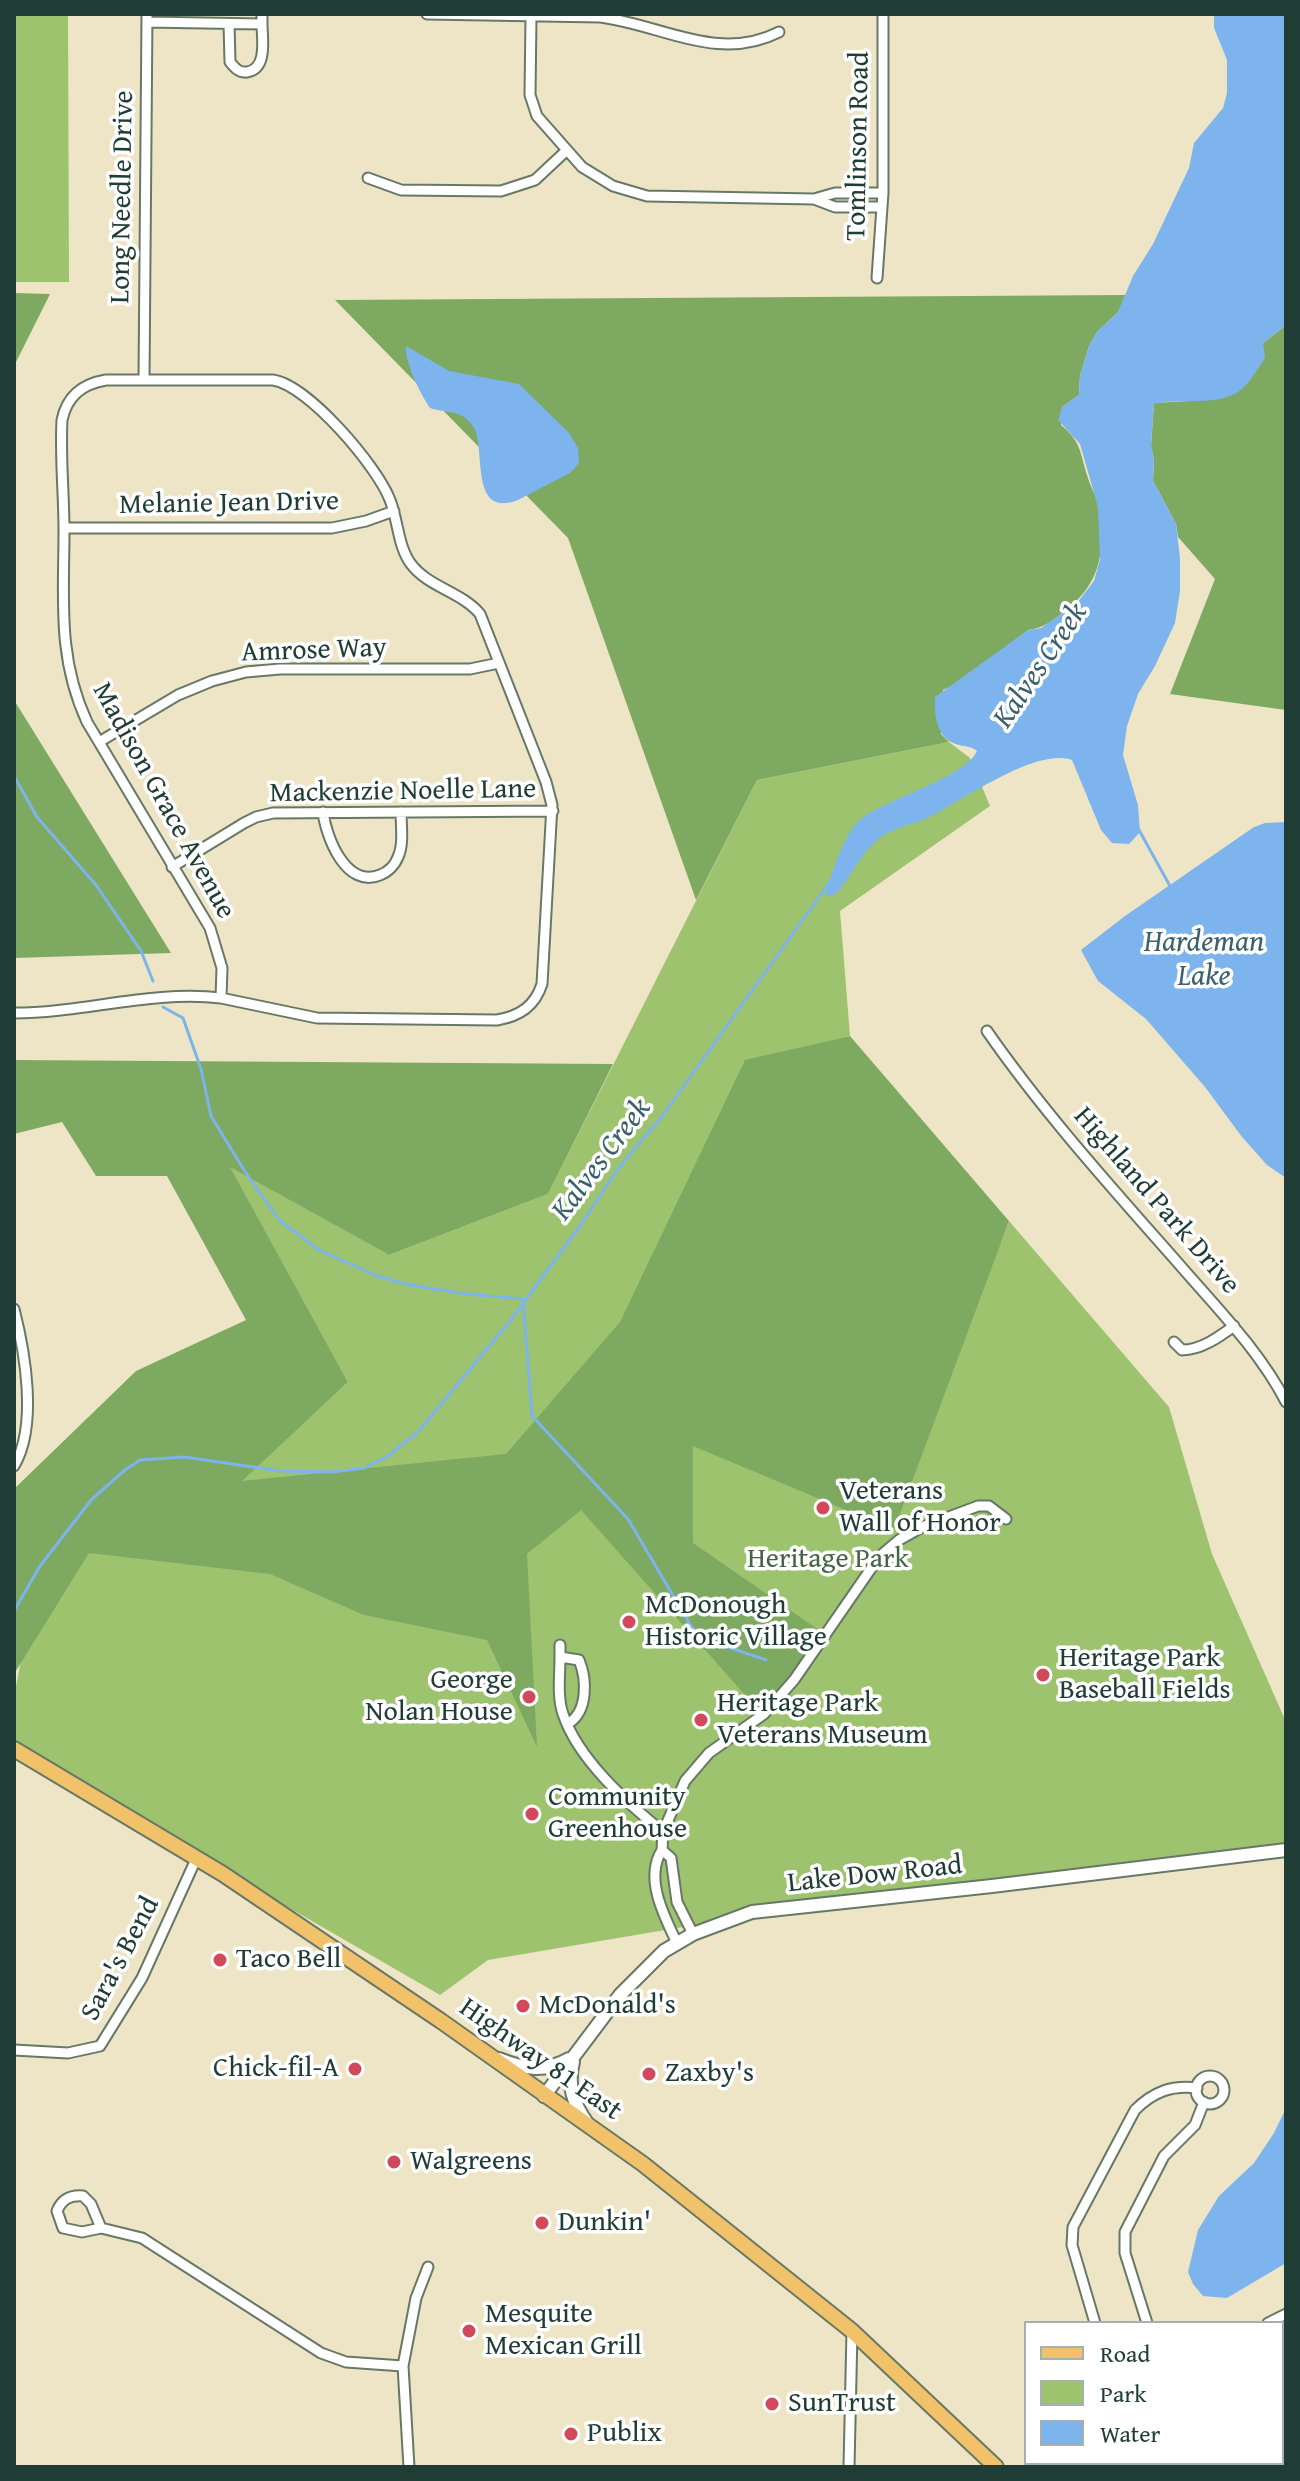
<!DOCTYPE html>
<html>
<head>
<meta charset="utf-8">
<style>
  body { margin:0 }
  #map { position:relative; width:1300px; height:2481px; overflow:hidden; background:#eee5c7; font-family:"Gentium Book Plus",serif }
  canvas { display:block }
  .frame { position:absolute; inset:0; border:16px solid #1f3d34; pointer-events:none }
  .legend { position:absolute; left:1024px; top:2321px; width:260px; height:144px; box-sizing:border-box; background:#fff; border:2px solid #a5b1ae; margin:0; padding:10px 14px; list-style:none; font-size:24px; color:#1f3d34 }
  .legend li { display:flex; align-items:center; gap:16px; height:40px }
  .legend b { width:40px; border:2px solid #a5b1ae }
</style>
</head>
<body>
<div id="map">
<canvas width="1300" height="2481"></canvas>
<div class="frame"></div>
<ul class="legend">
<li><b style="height:10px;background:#f2c26a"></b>Road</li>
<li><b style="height:22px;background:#9dc36e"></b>Park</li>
<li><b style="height:22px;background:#7db4ed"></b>Water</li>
</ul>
</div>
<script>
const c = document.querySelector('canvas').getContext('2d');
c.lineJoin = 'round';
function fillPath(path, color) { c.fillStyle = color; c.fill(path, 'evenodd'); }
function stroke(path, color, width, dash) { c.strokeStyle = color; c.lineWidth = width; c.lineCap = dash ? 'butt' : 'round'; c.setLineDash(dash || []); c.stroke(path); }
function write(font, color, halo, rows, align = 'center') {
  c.font = font + ' "Gentium Book Plus",serif'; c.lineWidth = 7; c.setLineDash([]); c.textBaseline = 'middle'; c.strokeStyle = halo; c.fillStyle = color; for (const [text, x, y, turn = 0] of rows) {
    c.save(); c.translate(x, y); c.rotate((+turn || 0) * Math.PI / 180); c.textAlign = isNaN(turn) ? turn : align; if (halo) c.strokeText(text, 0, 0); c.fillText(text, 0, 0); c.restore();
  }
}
fillPath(new Path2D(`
  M14,14H68L69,282H14Z
  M949,742L970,758L990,806L840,911L850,1036L745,1061L1001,1242L1009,1221L1169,1407L1212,1554L1286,1722V1855L860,1897L488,1960L440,1995L14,1749V1697L57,1473L240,1482L348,1382L229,1166L389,1255L548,1194L757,780Z`), '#9dc36e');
fillPath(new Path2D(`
  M14,293L50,294L14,366Z
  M1126,295L1118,312L1097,332L1089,346L1080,376L1079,395L1062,407L1061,425C1082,442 1080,454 1088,478C1091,488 1097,497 1098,507C1106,551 1101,583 1065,611C1052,621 1044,628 1028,630L958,683L943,690L941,734L949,742L757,780L696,900L568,538L335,300Z
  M1286,325V710L1170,694L1215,579L1178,537L1176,524L1153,481L1154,460L1151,446L1154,403L1189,401Z
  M14,700L171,953L14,958Z
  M850,1036L1009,1221L894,1530L693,1446V1543L826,1635L761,1713L581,1510L527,1554L537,1747L487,1640L364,1615L270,1574L89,1553L14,1674V1489L136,1371L246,1320L167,1176H96L62,1122L14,1134V1060L613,1064L548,1194L389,1255L230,1167L348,1382L242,1481L506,1454L620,1322L745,1060Z`), '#7ea961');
fillPath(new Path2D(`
  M1214,14H1286V325L1263,343L1265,358C1258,368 1251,381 1242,389C1219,408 1180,397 1154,404L1151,446L1154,460L1153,481L1176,524L1180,558V591L1175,623L1155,666L1138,694L1127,726L1123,755L1138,805L1140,832L1129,844L1112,843L1101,830L1072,760C1035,747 961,802 927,818C910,826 892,827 877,840C860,855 851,877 836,894L826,896V889C834,869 844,835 859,821C883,799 964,779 977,751C971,746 967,747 959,745C937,740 934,717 935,697L1028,630L1041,628L1077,603L1094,581L1100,559L1098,507L1080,444L1058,420L1062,407L1079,395L1080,376L1089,346L1097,332L1118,312L1133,276L1153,244L1189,168L1194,143L1223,108L1227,93V60L1214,28Z
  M406,346L449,371L519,384L569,433L578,448L579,463L570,473L518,500C469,519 486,449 474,428C462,408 447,414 430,408C421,395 404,361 406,346Z
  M1286,822V1178L1267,1165L1242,1137L1205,1087L1146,1019L1098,981L1081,950L1125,916L1254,827L1265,823Z
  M1286,2108V2263L1227,2298L1203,2296L1193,2284L1188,2272L1198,2230L1219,2196L1254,2163L1274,2133Z`), '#7db4ed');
stroke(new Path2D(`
  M14,776L37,817L96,885L141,951L153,981
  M1139,830L1170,886
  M163,1007L183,1018L201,1069L211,1116L244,1170L279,1220L319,1250L377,1276L410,1285L467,1294L523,1299
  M523,1299L532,1416L628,1519L691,1626L701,1638L766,1660
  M14,1611L40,1566L92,1499L125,1470L140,1460L184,1457L281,1471L332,1472L365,1468L388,1456L418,1432L510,1321L580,1226L617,1170L663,1115L829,883`), '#7db4ed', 3);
const minor = new Path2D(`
  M427,14L600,17C663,25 718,63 779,32
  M531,17L530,95L537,116L582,167L613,186L647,196L814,199L835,193H883
  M147,22L262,24V14
  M229,24L230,62C235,68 239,73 247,72C268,69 262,38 262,24
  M368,178L401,190L501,191L535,180L566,151
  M814,199L835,207H882
  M877,278L883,193V14
  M106,380H273C308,385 377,466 390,500C398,520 398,547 411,564C428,587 462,592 480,614L546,782L552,805L542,984C535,1006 520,1016 497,1020L317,1018L221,998L222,968L210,928L87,722C57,657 64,599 64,530C64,494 60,457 62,420C67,396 82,384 106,380Z
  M144,380L147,14
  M64,528H332L366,521L394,511
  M99,742L178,695L212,681L246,672L280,669H470L499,663
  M323,812C326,837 346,889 380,875C388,872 395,865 398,857C404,844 401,826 401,812
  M172,867L244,823L256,817L273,813L553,811
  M14,1013C84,1013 151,990 221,998
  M987,1031C1044,1113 1112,1188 1178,1263C1216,1307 1259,1350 1286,1402
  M14,1309C25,1352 38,1426 14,1466
  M1174,1342L1182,1350C1201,1350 1219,1337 1234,1326
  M560,1645V1657
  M569,1723C588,1711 587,1679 579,1660L560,1657C560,1675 557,1697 563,1714C578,1759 626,1802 663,1832
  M662,1850L663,1832L685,1781L709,1753L764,1714L794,1680L879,1557L899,1540L922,1527L978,1506H989L1006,1519
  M677,1943C664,1916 644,1878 662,1850L671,1858L677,1902L693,1934
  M14,2050L68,2053L100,2046L142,1978L197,1857
  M1196 2090a14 14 0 1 1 28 0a14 14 0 1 1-28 0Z
  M101,2228L82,2232L63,2228L57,2211C62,2199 70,2195 83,2196L91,2204L101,2228L142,2238L321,2353L346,2362L403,2366
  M1095,2323L1072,2245L1073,2227L1135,2110C1153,2092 1171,2085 1197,2088
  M1147,2323L1125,2253V2232L1164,2156L1195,2125L1204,2102
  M1268,2323L1286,2314
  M1282,2371L1286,2369
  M1106,2463L1111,2467
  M409,2467L403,2366L416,2298L428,2267
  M849,2467L852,2331
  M1096,2467L1100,2463
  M1220,2467L1223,2463`);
const tertiary = new Path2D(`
  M499,2059C524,2069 545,2073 569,2059
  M573,2062C567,2085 573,2103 587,2123
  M544,2096L620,1995L664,1951L693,1934L752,1912L992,1886L1286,1850`);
const primary = new Path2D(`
  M14,1749L223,1874L441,2021L643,2164L852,2331L996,2467`);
stroke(minor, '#677867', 13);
stroke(tertiary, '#677867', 16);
stroke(primary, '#677867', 18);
stroke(minor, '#fff', 9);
stroke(tertiary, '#fff', 12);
stroke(primary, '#f2c26a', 14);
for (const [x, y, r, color] of [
  [823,1508,8,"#d1495b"],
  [629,1622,8,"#d1495b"],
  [1043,1675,8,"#d1495b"],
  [529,1697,8,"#d1495b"],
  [701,1720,8,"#d1495b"],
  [532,1814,8,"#d1495b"],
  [220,1960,8,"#d1495b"],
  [523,2006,8,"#d1495b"],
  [355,2069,8,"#d1495b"],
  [649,2074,8,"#d1495b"],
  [394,2162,8,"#d1495b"],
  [542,2223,8,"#d1495b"],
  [469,2331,8,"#d1495b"],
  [772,2404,8,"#d1495b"],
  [571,2434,8,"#d1495b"]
]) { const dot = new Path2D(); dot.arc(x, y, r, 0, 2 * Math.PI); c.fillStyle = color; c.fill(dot); stroke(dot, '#fff', 3); }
write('28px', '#1f3d34', '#fff', [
  ["Tomlinson Road",859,146,-89],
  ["Long Needle Drive",123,197,-89],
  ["Melanie Jean Drive",229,504,-1],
  ["Amrose Way",314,651,-2],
  ["Mackenzie Noelle Lane",403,792,-1],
  ["Madison Grace Avenue",163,801,61],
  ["Highland Park Drive",1156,1201,49],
  ["Lake Dow Road",875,1875,-6],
  ["Sara's Bend",121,1959,-62],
  ["Highway 81 East",540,2060,35]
]);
write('28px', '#1f3d34', '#fff', [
  ["Veterans",839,1492],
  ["Wall of Honor",839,1524],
  ["McDonough",645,1606],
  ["Historic Village",645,1638],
  ["Heritage Park",1059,1659],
  ["Baseball Fields",1059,1691],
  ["George",513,1681,"right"],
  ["Nolan House",513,1713,"right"],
  ["Heritage Park",717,1704],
  ["Veterans Museum",717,1736],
  ["Community",548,1798],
  ["Greenhouse",548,1830],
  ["Taco Bell",236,1960],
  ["McDonald's",539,2006],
  ["Chick-fil-A",339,2069,"right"],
  ["Zaxby's",665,2074],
  ["Walgreens",410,2162],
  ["Dunkin'",558,2223],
  ["Mesquite",485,2315],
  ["Mexican Grill",485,2347],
  ["SunTrust",788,2404],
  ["Publix",587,2434]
], 'left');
write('28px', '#456545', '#fff', [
  ["Heritage Park",828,1560]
]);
write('italic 30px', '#3b616c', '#fff', [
  ["Kalves Creek",1041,666,-56],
  ["Hardeman",1204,943],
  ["Lake",1204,977],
  ["Kalves Creek",602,1160,-53]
]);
</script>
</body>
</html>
